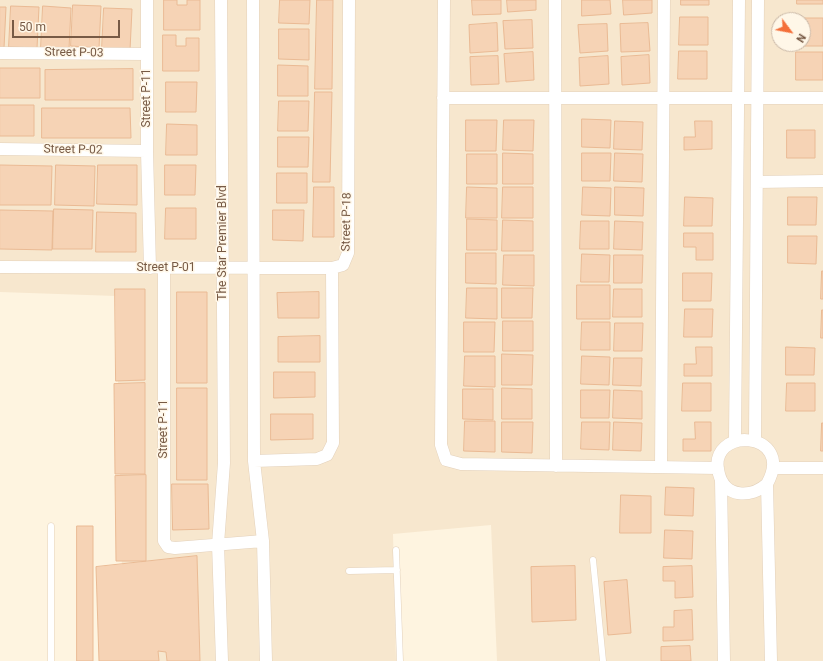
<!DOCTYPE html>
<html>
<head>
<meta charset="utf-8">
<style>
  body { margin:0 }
  #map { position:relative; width:823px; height:661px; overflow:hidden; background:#fef4e0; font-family:Roboto,sans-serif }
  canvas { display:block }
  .north { position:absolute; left:771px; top:12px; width:40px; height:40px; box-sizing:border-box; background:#fff7e8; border:1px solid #c9b8a7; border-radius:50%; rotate:122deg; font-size:11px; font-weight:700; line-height:16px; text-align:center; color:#775a45 }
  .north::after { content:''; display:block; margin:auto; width:14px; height:18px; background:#f46f39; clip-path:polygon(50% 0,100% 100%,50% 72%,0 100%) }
  .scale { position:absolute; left:12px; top:20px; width:108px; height:18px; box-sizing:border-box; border:2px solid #775a45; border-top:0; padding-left:5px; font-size:12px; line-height:14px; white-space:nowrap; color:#775a45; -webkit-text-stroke:3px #fff7e8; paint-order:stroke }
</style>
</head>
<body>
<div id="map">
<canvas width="823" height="661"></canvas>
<div class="north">N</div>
<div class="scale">50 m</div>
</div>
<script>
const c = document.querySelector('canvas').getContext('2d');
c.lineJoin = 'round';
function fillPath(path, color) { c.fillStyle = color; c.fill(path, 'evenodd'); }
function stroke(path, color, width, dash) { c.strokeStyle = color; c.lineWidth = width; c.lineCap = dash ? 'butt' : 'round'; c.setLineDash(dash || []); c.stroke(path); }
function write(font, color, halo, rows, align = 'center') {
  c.font = font + ' Roboto,sans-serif'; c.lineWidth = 3; c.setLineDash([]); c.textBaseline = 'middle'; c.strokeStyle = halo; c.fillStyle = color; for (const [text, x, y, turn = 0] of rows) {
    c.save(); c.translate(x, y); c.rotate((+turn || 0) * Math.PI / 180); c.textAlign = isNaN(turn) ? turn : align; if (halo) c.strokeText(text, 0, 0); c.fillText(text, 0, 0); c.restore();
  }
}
fillPath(new Path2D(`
  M0,0H823V661H497L491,525L393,534L396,661H124L116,296L0,292ZM779,20H803V44H779Z`), '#f7e7ce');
const building = new Path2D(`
  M164,0H177V5H187V0H200V30H164Z
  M280,0H310L309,24L279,23Z
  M317,0H333L332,89H315Z
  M472,0H501V14L473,15Z
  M507,0H536V10L508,12Z
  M582,0H610L611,14L582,16Z
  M623,0H652V13L624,15Z
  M681,0H709V5H681Z
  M797,0H823V4H797Z
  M73,5L101,6L99,48L71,46Z
  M11,6L39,7L37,48L9,47Z
  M43,6L71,8L69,49L41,48Z
  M0,7H6L4,48H0Z
  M104,8L132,9L130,50L102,49Z
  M680,17H708V45H679Z
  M797,18H823V46H797V44H803V20H797Z
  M532,20L533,48L505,49L503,21Z
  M497,23L498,51L470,53L469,25Z
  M648,23L650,51L621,52L620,24Z
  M607,24L608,51L580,53L578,25Z
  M279,29H309V60L279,59Z
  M163,35H176V46H186V38H199V71H163Z
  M679,51H707V79H678Z
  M533,52L534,80L506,82L504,54Z
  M796,52H823V80H796Z
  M649,55L650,83L622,85L621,57Z
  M498,56L499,84L471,85L470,57Z
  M608,56L609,84L580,86L579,58Z
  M278,65L308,66V96H278Z
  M0,68H40V98H0Z
  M133,69V100H45V70Z
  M166,82H197L196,112H166Z
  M315,92H332L330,182H313Z
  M279,101H309L308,131H278Z
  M0,105H34V136H0Z
  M42,108H130L131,138H42Z
  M582,119L611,120L610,148L582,147Z
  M466,120H497L496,151H466Z
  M504,120H534L533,151L503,150Z
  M615,121L643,122L642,150L614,149Z
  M695,121H712V149L684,150V137H695Z
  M167,124L197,125V155H166Z
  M787,130H815V158H787Z
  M278,137H309L308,167H278Z
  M503,153L533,154V184H503Z
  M582,153H611L610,181H582Z
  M615,153L643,154L642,182L614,181Z
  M467,154H497V184H467Z
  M0,165L52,166L51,205H0Z
  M56,165L95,166L94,206L55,205Z
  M98,165H137V205L97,204Z
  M165,165H196L195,195H165Z
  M277,173H307V203H277Z
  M314,187H334V237H313Z
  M467,187L497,188V218H466Z
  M503,187H533V218H502Z
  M583,187L611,188L610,216L582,215Z
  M615,187L644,188L643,216L615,215Z
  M685,197L713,198L712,226H684Z
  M788,197H817L816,225H788Z
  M166,208H196V239H165Z
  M54,209L93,210L92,249H53Z
  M0,210L53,211L52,250L0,249Z
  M273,210H304L303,241L273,240Z
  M97,212L136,213V252H96Z
  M467,219L497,220V250H467Z
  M503,220L533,221V251H502Z
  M581,221H609V249H580Z
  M615,221L643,222L642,250L614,249Z
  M684,233H713V260H696V247H684Z
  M788,236H817L816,264L788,263Z
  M466,253H496V284L466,283Z
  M582,254L610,255L609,282H581Z
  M504,255H534V286L503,285Z
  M614,255H643L642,283H614Z
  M822,271H823V299H821Z
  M683,273H712L711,301H683Z
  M577,285H610V319H577Z
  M467,288H497V319L466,318Z
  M502,288H533L532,318H502Z
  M115,289H145V380L116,381Z
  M614,289H642V317H613Z
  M177,292H207V383H177Z
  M319,292V318H278L277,293Z
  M685,309H713L712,337H684Z
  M822,310H823V338H821Z
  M503,321H533V351H503Z
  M464,322H495L494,352H464Z
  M582,322H610V350H581Z
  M615,323H643L642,351H614Z
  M320,336V362H278V337Z
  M696,347H712V376H684V364H696Z
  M786,347L815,348L814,375H786Z
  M502,354L533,355L532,385H502Z
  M465,356H495V387L464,386Z
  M582,356L610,357L609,385L581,384Z
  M614,358H642L641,386L613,385Z
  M274,372H315V397L274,398Z
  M145,383V474H115L114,384Z
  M683,383H711V411H682Z
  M787,383H815V411H786Z
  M177,388H207V480H177Z
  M502,388L532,389V419H502Z
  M463,389H493V420L463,419Z
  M581,390H610L609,418H581Z
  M614,390L642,391V419L613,418Z
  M271,414H313V439L271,440Z
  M465,421H495V452L464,451Z
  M502,422H533L532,453L502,452Z
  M582,422H610L609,450L581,449Z
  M614,422L642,423L641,451L613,450Z
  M695,422H711V451H683V439H695Z
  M822,423H823V451H821Z
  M146,475V561H116L115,476Z
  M172,484H208L209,529L173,530Z
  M666,487L694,488L693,516L665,515Z
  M621,495L651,496V533H620Z
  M77,526H93V661H77Z
  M665,530L693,531L692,559L664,558Z
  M197,556L200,661H167L166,652L158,651L159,661H99L96,567Z
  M575,566L576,620L532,622L531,567Z
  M692,566L693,597L675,598V581H663V567Z
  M627,580L631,633L608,635L604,582Z
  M692,610L693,640L663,641V627H674V611Z
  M690,646L691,661H661V647Z`);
fillPath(building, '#f6d3b5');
stroke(building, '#eaba94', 1);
const service = new Path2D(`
  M396,550L400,661
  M593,560L603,661
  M349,571L397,570
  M51,661V526`);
const minor = new Path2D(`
  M147,0V151L150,268
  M221,0L224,463L218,544L222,661
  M253,0L254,461L263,541L266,661
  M444,0L441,445L446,460L461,464L718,468
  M555,0L556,466
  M0,53L147,54
  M443,98H823
  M0,149L147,151
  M757,182L823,181
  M0,267L332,268L343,265L348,253L349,0
  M164,268V541L168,547L175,548L263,541
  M735,440L739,0
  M755,440L758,0
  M254,461L317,459L327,455L333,443L332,268
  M661,467L664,0
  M773,468H823
  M721,480L724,661
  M767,484C751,498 725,498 719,474C705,425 797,430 767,484L771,661`);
stroke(service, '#e3d1bb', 7);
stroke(minor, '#e3d1bb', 13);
stroke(service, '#fff', 6);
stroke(minor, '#fff', 12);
write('12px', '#775a45', '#fff7e8', [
  ["Street P-03",74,53,1],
  ["Street P-11",147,98,-90],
  ["Street P-02",73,150,1],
  ["Street P-18",347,222,-89],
  ["The Star Premier Blvd",223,243,-90],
  ["Street P-01",166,268],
  ["Street P-11",164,429,-90]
]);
</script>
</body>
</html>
